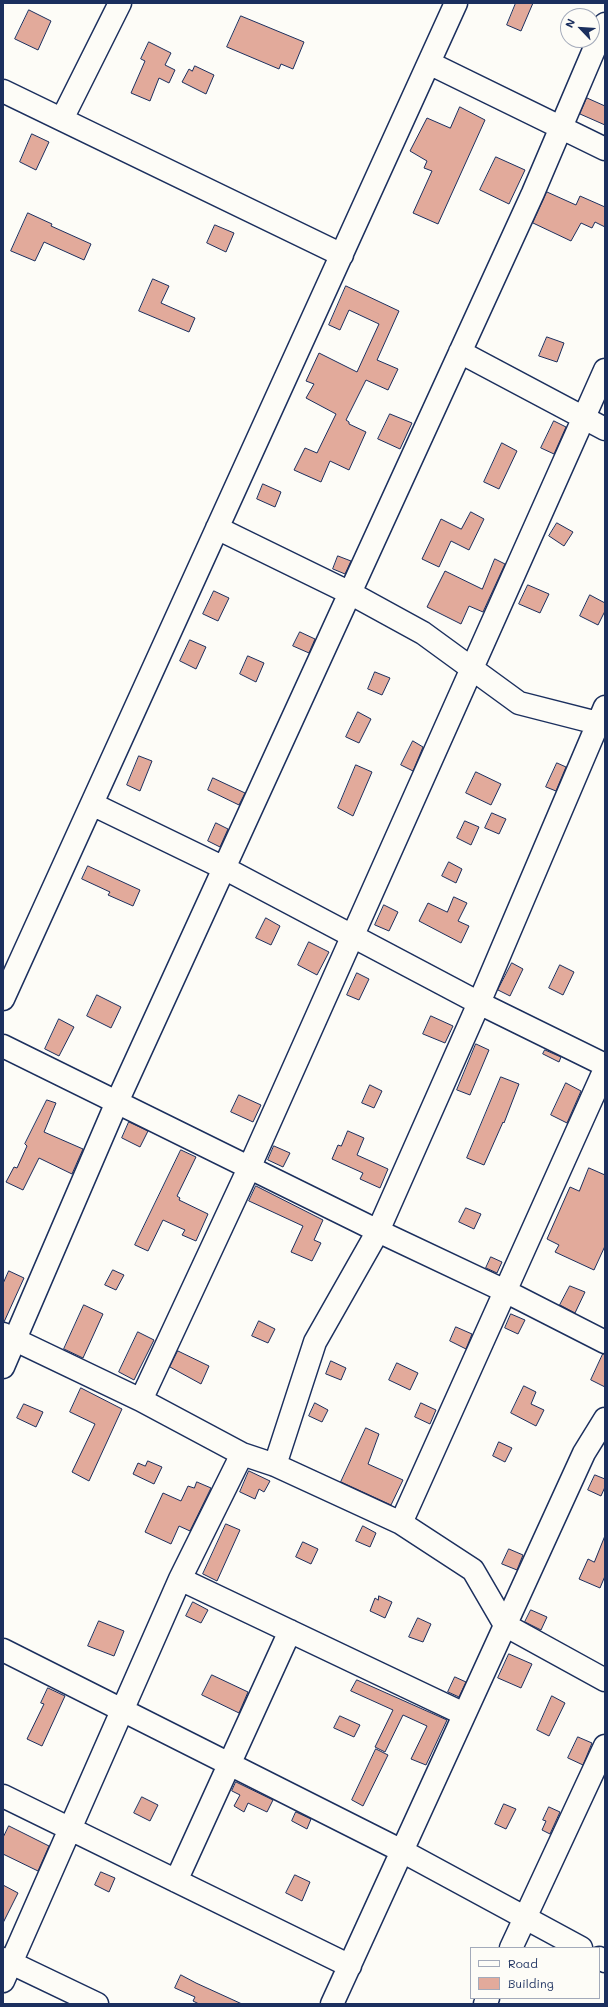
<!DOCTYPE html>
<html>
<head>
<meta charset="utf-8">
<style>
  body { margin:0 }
  #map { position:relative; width:608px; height:2007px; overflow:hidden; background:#fdfcf7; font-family:Mali,sans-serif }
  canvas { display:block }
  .frame { position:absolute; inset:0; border:4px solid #1b2f5e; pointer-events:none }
  .legend { position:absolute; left:470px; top:1947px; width:130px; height:52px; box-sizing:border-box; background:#fdfcf7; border:1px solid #a3aaba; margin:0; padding:5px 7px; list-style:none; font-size:12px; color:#1b2f5e }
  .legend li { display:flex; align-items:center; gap:8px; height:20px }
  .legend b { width:20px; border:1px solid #a3aaba }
  .north { position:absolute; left:560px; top:8px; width:40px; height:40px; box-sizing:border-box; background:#fdfcf7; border:1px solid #a3aaba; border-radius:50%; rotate:295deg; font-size:11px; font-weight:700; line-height:16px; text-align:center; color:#1b2f5e }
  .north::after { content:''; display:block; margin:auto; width:14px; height:18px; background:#1b2f5e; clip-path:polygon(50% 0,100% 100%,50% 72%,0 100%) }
</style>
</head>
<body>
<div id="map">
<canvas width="608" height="2007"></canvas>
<div class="frame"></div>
<ul class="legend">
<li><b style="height:5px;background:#fdfcf7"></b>Road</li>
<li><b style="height:11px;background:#e2aa9b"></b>Building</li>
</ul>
<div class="north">N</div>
</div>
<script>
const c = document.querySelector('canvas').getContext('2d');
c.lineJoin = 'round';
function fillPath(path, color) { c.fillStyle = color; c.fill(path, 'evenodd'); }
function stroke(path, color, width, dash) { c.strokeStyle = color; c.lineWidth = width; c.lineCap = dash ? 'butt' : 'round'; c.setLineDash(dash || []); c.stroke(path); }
const building = new Path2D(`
  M516,3H533L521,31L507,25Z
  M29,10L51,21L38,50L15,39Z
  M241,16L304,42L293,69L281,64L279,69L227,47Z
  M149,42L171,53L165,65L175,70L169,83L159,78L150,101L131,93L145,61L141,59Z
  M195,66L214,75L206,94L182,82L189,69L192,71Z
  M587,98L605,106V125L580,114Z
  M460,107L485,120L438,224L413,213L432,171L424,168L427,161L410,151L427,118L450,128Z
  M32,134L49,142L36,170L20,162Z
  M496,157L525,170L509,204L480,190Z
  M547,192L576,205L580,196L605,207V227L595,222L592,228L581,223L571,241L533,223Z
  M28,213L52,224L51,226L91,244L84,260L44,242L35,261L11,251Z
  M215,225L234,233L226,252L207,243Z
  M153,279L169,286L161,303L195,318L189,332L139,311Z
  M346,286L399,311L377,360L398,369L388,390L366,380L346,420L349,422V424L366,432L349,470L330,461L321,482L294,470L305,448L317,453L336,414L306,398L314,384L306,381L319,353L357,372L379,324L349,310L340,330L329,325Z
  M547,337L564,343L557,362L539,356Z
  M390,414L412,423L400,449L378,439Z
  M554,421L566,427L554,454L541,448Z
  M502,443L517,451L499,489L484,482Z
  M263,484L281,492L275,507L257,499Z
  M471,512L484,519L469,550L451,541L439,567L422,559L441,519L461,529Z
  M557,523L573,532L564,546L549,536Z
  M338,556L351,561L345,574L333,569Z
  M495,559L505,564L483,612L469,606L461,624L427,607L445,571L482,589Z
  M528,585L549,594L540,613L519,604Z
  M214,591L229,598L218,621L203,614Z
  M590,595L605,603V611L598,625L580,616Z
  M300,632L315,639L309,653L293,646Z
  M190,640L206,647L196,669L180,661Z
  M248,656L264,663L256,682L240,674Z
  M375,672L390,678L382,695L368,689Z
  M358,712L371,719L359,743L346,737Z
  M413,741L423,747L413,771L401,765Z
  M139,756L152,761L140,791L127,785Z
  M557,763L566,767L556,791L546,787Z
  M356,765L372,772L353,816L338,808Z
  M476,772L501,784L491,805L466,793Z
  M213,778L245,793L239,805L208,790Z
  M492,813L506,819L499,834L485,828Z
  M465,821L479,827L471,845L457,838Z
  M216,823L228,829L220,847L208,841Z
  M449,862L462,869L456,883L442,876Z
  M88,866L140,890L133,906L108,895L110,892L82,879Z
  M454,897L467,903L458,921L469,926L461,943L419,921L428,903L447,912Z
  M384,905L398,912L389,931L375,925Z
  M266,918L280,926L271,945L256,938Z
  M309,942L329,952L317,975L298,965Z
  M512,963L523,969L510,996L498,990Z
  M560,965L574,972L563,995L549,988Z
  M357,973L369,979L359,1000L347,995Z
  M97,995L121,1007L111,1028L87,1016Z
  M431,1016L453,1026L445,1043L423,1034Z
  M59,1019L74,1027L59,1056L45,1049Z
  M476,1044L489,1050L470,1095L457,1090Z
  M545,1050L561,1057L559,1062L543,1054Z
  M501,1077L519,1084L504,1123L503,1122L484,1165L467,1158Z
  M566,1083L581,1091L567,1123L551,1115Z
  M370,1085L382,1091L374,1108L362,1103Z
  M239,1095L261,1105L253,1122L231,1112Z
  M47,1100L56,1103L44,1132L83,1149L72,1174L39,1158L23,1190L6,1182L14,1167L17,1168L27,1146L25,1144Z
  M129,1122L148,1131L140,1147L122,1138Z
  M348,1131L364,1138L357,1155L388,1169L380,1188L360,1179L363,1173L332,1159L338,1145L341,1146Z
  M274,1146L290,1153L283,1167L268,1160Z
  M181,1150L196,1157L177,1196L180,1198L179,1200L208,1214L196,1241L182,1235L185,1230L163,1220L148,1251L135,1245Z
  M589,1168L605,1175V1246L594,1270L555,1252L559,1245L547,1239L570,1187L579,1191Z
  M256,1186L323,1220L314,1240L321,1243L312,1261L291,1252L303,1226L249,1201Z
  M466,1208L481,1214L474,1229L459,1222Z
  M491,1257L502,1262L497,1273L486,1268Z
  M113,1270L124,1275L116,1290L105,1285Z
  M9,1271L24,1278L4,1322H3V1284Z
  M570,1286L585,1292L575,1313L560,1305Z
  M84,1305L103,1314L83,1358L64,1349Z
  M511,1314L525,1320L518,1334L505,1328Z
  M259,1321L275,1329L268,1343L252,1336Z
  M456,1327L472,1334L466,1349L450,1341Z
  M138,1332L154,1340L134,1380L119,1372Z
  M178,1351L209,1366L201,1384L170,1367Z
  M603,1354H605V1387L591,1380Z
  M331,1361L346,1368L341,1380L326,1374Z
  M397,1363L418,1373L410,1390L389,1380Z
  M524,1386L536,1392L531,1404L544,1410L536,1426L511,1413Z
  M81,1388L122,1409L89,1481L72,1472L95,1424L70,1412Z
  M315,1403L328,1410L322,1422L309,1416Z
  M421,1403L436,1410L430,1424L415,1417Z
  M24,1404L43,1412L36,1427L17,1418Z
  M366,1428L379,1434L368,1464L403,1480L391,1505L341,1482Z
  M499,1442L512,1448L505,1462L493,1456Z
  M148,1461L162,1467L154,1484L133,1474L138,1463L145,1466Z
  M249,1471L270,1481L264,1492L259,1489L255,1499L240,1492Z
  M595,1475L605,1479V1487L601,1496L588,1490Z
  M197,1482L211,1488L190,1531L179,1526L171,1544L145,1532L163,1493L181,1501L188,1486L194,1488Z
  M226,1524L240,1530L217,1581L203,1574Z
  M363,1526L376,1533L370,1547L356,1541Z
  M605,1536V1576L600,1588L579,1579L588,1559L594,1562Z
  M303,1542L318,1549L311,1564L296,1557Z
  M509,1549L523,1555L517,1570L502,1564Z
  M379,1596L392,1602L385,1618L370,1611L375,1598L378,1600Z
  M193,1602L208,1610L201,1623L186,1616Z
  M531,1610L547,1617L541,1630L525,1622Z
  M418,1618L431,1624L423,1642L409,1637Z
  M99,1621L124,1631L114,1656L88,1646Z
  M509,1654L532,1664L521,1688L498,1678Z
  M212,1675L248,1692L239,1713L202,1695Z
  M455,1677L466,1682L459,1697L448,1692Z
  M357,1680L447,1720L426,1765L411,1759L427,1726L403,1715L385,1752L375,1747L393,1710L351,1691Z
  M48,1688L65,1696L42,1746L27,1739L44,1704L41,1703Z
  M552,1696L565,1703L549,1736L537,1730Z
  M340,1716L360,1725L354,1737L334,1728Z
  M578,1737L592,1743L583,1765L568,1758Z
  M376,1749L388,1755L363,1806L352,1800Z
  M236,1782L273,1800L267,1812L248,1803L244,1812L234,1806L240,1795L232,1791Z
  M142,1797L158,1805L150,1821L134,1813Z
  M504,1804L516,1809L506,1829L495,1824Z
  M549,1807L560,1812L550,1834L542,1830L546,1821L543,1820Z
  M296,1812L311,1819L307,1829L292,1821Z
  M9,1826L49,1846L38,1871L3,1854V1838Z
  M101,1872L115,1878L109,1892L95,1885Z
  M295,1875L310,1882L302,1901L286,1893Z
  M3,1885L18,1893L3,1923Z
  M181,1975L196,1983L242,2004H199L193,2001L195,1997L175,1988Z`);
fillPath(building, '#e2aa9b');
stroke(building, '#1b2f5e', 1);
const minor = new Path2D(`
  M429,63L605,149
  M3,91L342,255
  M62,119L120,3
  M460,352L605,429
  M217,528L350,593L423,633L519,703L605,725
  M92,804L224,868L479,1003L605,1065
  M3,999L456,3
  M3,1046L378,1231L505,1291L605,1342
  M3,1334L141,1400L242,1454L275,1465L401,1523L473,1570L505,1625L605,1680
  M3,1367L117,1102L533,193L605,24
  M141,1400L250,1166L605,370
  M275,1465L315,1342L378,1231L479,1003L605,707
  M401,1523L605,1069
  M180,1579L464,1714
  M3,1650L402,1851L581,1948
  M3,1796L350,1966
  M176,1881L290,1631
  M511,1948L605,1746
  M599,1958L605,1961
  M3,1959L97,2004
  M3,1981L180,1579L242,1454
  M332,2004L584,1453L605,1419
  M485,2004L488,1998`);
stroke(minor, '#1b2f5e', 25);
stroke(minor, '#fdfcf7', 22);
</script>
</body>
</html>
